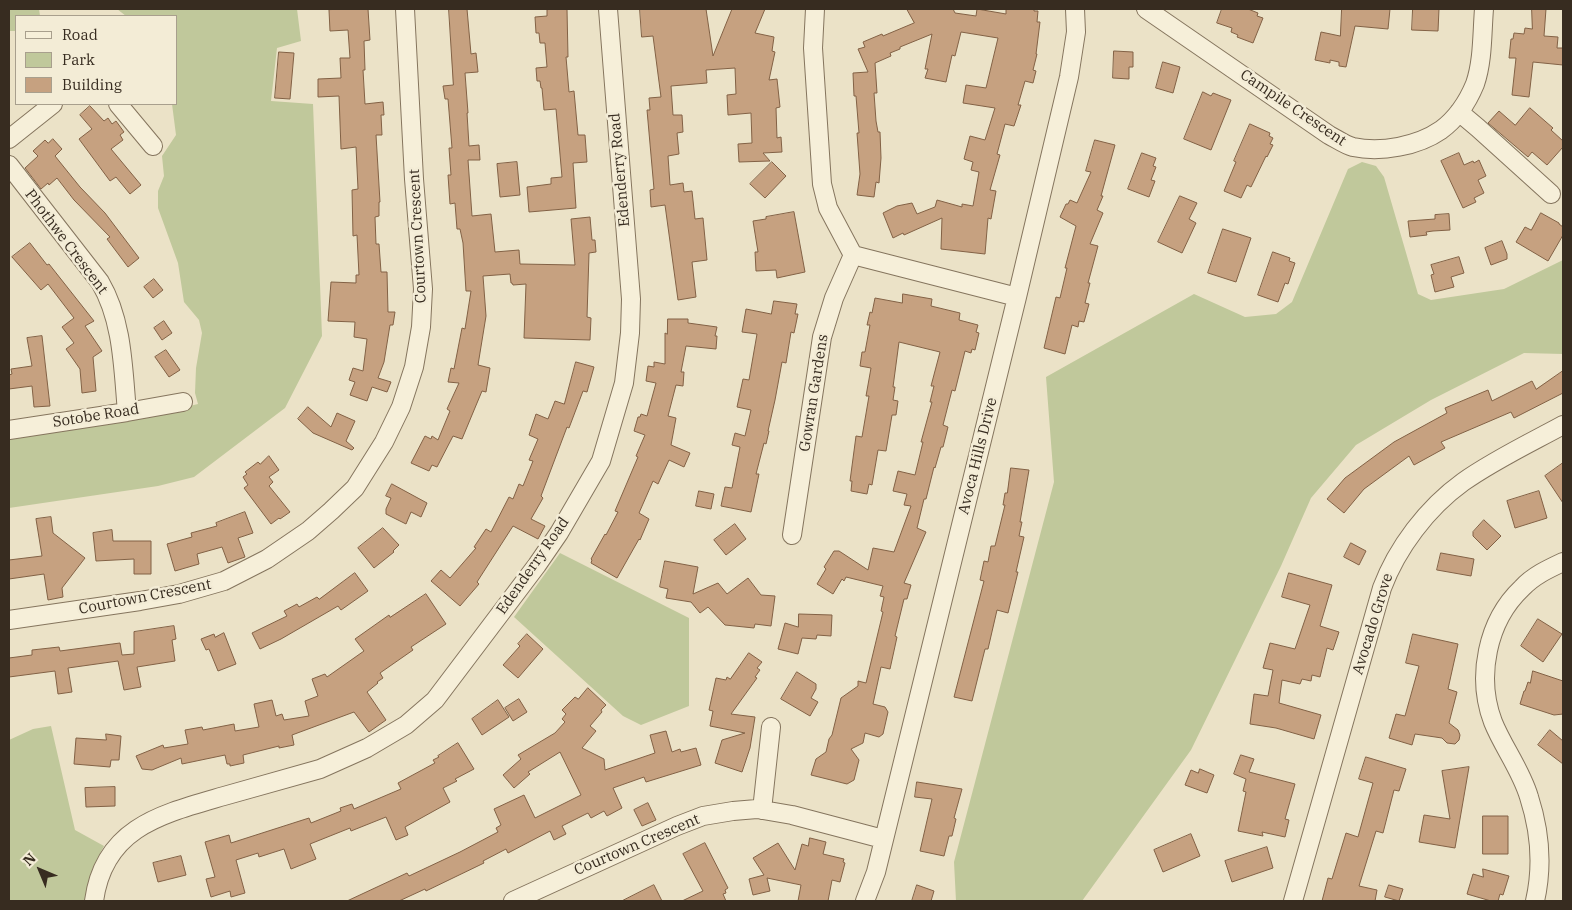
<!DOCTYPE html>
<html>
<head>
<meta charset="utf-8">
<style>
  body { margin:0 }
  #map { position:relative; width:1572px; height:910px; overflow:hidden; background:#ebe2c7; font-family:"IBM Plex Serif",serif }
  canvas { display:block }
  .frame { position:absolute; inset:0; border:10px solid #372c20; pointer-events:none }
  .legend { position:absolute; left:15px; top:15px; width:162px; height:90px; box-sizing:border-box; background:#f3ecd6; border:1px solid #a89f8d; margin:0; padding:6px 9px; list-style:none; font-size:15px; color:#372c20 }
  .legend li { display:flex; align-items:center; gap:10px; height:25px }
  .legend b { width:25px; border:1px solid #a89f8d }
  .north { position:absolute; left:15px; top:845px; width:50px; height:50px; -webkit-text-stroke:4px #f3ecd6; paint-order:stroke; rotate:315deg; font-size:14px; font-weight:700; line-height:20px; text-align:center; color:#372c20 }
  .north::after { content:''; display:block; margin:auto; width:18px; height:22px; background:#372c20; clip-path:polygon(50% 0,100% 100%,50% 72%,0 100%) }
</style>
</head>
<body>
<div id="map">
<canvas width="1572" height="910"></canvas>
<div class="frame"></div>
<ul class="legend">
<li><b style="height:6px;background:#f6efd9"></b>Road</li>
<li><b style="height:14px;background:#c0c89b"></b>Park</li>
<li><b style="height:14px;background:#c6a180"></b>Building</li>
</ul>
<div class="north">N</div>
</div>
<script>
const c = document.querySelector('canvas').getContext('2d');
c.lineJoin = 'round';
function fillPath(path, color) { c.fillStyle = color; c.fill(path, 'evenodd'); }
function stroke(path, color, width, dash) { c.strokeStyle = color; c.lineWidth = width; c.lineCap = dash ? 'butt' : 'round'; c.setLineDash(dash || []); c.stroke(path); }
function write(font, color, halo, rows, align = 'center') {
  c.font = font + ' "IBM Plex Serif",serif'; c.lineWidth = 5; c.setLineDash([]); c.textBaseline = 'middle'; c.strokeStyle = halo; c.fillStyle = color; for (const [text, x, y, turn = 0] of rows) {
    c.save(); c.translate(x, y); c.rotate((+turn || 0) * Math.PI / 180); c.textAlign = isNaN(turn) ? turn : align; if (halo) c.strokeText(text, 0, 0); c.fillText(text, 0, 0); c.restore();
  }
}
fillPath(new Path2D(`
  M9,9H39L40,16H16V31H9Z
  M117,9H297L301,41L277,48L271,101L313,104L322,336L285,408L194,477L158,486L9,508V436L119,423L198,404L195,393L196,368L202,333L199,320L184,302L178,263L158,208V191L164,176L162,156L176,135L172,104H176V16H126Z
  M1362,162L1376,166L1384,177L1418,294L1431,300L1504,289L1563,260V354L1524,353L1431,400L1356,445L1311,498L1281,566L1191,750L1082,901H956L954,862L1054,482L1046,377L1194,294L1245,317L1276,314L1292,302L1348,169Z
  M560,553L689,618V706L641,725L623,716L514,617Z
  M51,726L75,830L104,846L93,867L85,901H9V740L33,729Z`), '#c0c89b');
const building = new Path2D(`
  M368,9L370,40L364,41L365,70H363L365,104L383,102L384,115H381L382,135H376L380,202H379V216L375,217L376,244H379L381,272H387L388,312H395L393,325H390L384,362L378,378L391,382L387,392L372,387L367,401L350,395L355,382L349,380L353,368L363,371L367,339L354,337L355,322L328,321L331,282L356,283V275H359L357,235L353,236L352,190L358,189L356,147L341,149L339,96L318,97V79L341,78L340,58H350L348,30L330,31L329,10Z
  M449,9H467L471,54L476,53L478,72L465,73L468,113H467L469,146L479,145L480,160H468L472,216L491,214L495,252L519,250L520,264L575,265L571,219L590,217L592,240H595L596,252L589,253L587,317L591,318L590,340L524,338L526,284L513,285L512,283H511L510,274L483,276L486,316L478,365L490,368L486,392L482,391L462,439L453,436L437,467L432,465L429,471L411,463L425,436L431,439L432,436L438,440L450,411L447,409L459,383L448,382L451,368L454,369L462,328L465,329L471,291H466L463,243L460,229H457L455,203L450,204L448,175H451L449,148H452L448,99H445L443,86L453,85Z
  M567,9L568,57H566L569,92L574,91L578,135H585L587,162L573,163L576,208L529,212L527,187L551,184V178L562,177L556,109L544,110L542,88H541L540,81H537L536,68L547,67L545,43H540L539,33H536L535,17L547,16V10Z
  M640,9H706L713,56L732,9H765L755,33L774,37L772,51L775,52L769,80L777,79L780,107L776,108L777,138L781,137L782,152L763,153L770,161L739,162L738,144L752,143L751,113L728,115L727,95L736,94L735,68L706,70L707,83L671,86L673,115H682L683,132L677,133L679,154L668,156L670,185L683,183L684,192L692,191L695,219L703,218L707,260L692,262L696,297L678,300L665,205L651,207L650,190L654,189L647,110H650L649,98L661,97L653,36L642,37Z
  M907,9H953L955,13L976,16L977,9L1006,14V9H1034V11H1038L1037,22H1040L1036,54H1037L1033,70L1036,71L1033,83L1025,81L1018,105H1021L1014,126L1005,124L997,154L1000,155L990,190L996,191L991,219L988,218L985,254L941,249L942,218L904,235L903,233L893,238L883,213L897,206L912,203L917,214L935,207L937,200L962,207V204L973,206L979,172L971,170L973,162L964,159L970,136L985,140L995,108L963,103L966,85L986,88L998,38L961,32L955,56L952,55L946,82L925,78L928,69H925L932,34L900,47V49L890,53L891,56L875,63L877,93H874L876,121L878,132H880L881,158L879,183L876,182L874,197L857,195L860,174L857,133H859L856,96H854L853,73L868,72L858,49L865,47L863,42L882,34L883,36L914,23Z
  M1222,9H1248L1258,13L1257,16L1263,18L1253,43L1237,37L1238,35L1231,32L1232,28L1217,23Z
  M1342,9H1390L1388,29L1355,26L1346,67L1339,66V62L1330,60V63L1315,60L1321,32L1340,36Z
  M1413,9H1439L1438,31L1412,30Z
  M1532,9H1546L1544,36L1558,37L1557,48H1563V65L1533,62L1529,97L1512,95L1516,58H1509L1511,39H1513L1514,33L1524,34L1525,28L1532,29Z
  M1114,51L1133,52V67H1129V79L1113,78Z
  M279,52L294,53L290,99L275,98Z
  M1163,62L1180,67L1173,93L1156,88Z
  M1203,92L1211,96L1213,93L1231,100L1211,150L1184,139Z
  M90,106L104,121L108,118L112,124L116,121L124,132L120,135L123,140L111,149L141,185L130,194L116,177L110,181L79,139L92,129L80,115Z
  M1530,108L1553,128L1551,130L1563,141V147L1547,165L1532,152L1528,157L1488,123L1499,111L1515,125Z
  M1250,124L1270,133L1269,136L1273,138L1270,144L1273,145L1267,157L1266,156L1251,187L1247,185L1241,198L1224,191L1236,162L1234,161Z
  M53,139L62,149L55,156L80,187L105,213L139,258L128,267L107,239L110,237L74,200L57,178L49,185L48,183L41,189L25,168L38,156L33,151L45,140L48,143Z
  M1095,140L1115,145L1101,196H1103L1097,210L1103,213L1090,244L1098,246L1088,283H1090L1085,303L1089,304L1084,322L1079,321L1078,327L1072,325L1065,354L1044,348L1056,297L1060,298L1067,268H1065L1076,226L1060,217L1066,204H1068L1070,200L1077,203L1091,172L1086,171Z
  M1142,153L1156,158L1153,166L1156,167L1151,180L1155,181L1149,197L1128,189Z
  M1459,153L1464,165L1473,161L1474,163L1479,160L1486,176L1478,180L1484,193L1474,198L1476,202L1463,208L1441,161Z
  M517,162L520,195L500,197L497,164Z
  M772,162L786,176L765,198L750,184Z
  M1180,196L1197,203L1189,219L1196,223L1182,253L1158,242Z
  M794,212L805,272L777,278L776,270L756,271L755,252H758L753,221L766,219V217Z
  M1541,213L1559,223V224L1563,227V235L1548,261L1516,242L1525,227L1531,230Z
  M1449,214L1450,230L1433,231L1426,232L1427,235L1410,237L1408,221L1435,219V215Z
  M1223,229L1251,238L1236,282L1208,273Z
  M1502,241L1507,254V259L1491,265L1485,248Z
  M30,243L47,265L49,264L94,321L85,326L102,351L93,357L96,391L82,393L80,369L66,349L74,343L62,327L74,318L48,284L41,290L12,257Z
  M1273,252L1290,258L1289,261L1295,263L1288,284L1285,283L1278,302L1258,295Z
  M1459,257L1464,273L1451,277L1454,287L1435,292L1431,275L1434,274L1431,265Z
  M154,279L163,290L153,298L144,287Z
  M903,294L932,299L931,306L960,313L959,320L978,325L976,332L979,333L975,350L972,349L971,353L965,351L955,391L952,390L943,425L948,427L943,447H941L935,468L934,467L926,499H924L917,528L926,532L904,583L911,585L907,599H904L895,636L897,637L890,669L881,667L873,704L885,707L888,712L883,734L879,737L865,733L863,743L851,749L859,760L854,780L847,784L811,775L816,759L826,752L829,739L832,735L841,698L858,686V681L866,683L883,612L881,611L884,597L880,596L883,586L846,577L844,581L842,579L833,594L817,584L826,569L824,567L834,551H839L868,570L873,548L894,552L911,506L904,505L907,494L893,491L898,471L915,475L923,442H921L932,402H930L934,386H931L940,352L899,342L893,387H895L893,400L898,401L896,415H892L886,451L878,450L872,485L869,484L867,494L851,491L852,481H850L856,436L862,437L869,396H866L871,368L860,366L862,352H865L870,325H867L870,312L872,313L875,298L902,303Z
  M774,301L797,304L795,314H798L794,333L791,332L786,363L782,362L775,400L768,431H769L766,444L764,443L756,474H759L751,512L721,506L725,487L732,488L740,447L732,445L735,433L745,436L751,410L737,407L743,379L749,380L757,334L742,332L746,309L771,314Z
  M668,319H688V323L717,327L715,336H717L716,349L686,346L681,372H684L683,386L676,385L668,416L676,418L671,445L690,453L684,467L669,460L658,484L653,481L639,513L649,519L640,540L639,539L617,578L591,563L592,560L591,559L605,534L606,535L618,512L615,511L638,457L636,456L645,435L634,431L638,417H640L641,414L647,416L656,383L646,381L648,366L654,367V362L665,364V333L667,334Z
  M164,321L172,333L162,340L154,328Z
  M42,336L50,406L34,407L32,386L9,389V375L12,374L11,369L32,366L27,338Z
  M166,350L180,370L169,377L155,357Z
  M576,362L594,367L587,392L583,391L569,428L567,427L541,496L543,498L531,519L545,526L538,539L513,526L477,582L479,584L460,606L431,581L441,570L450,578L476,548L474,547L486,529L491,532L509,497L513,499L519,484L523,486L533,461L529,460L538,439L529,435L536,414L548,419L555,401L564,404Z
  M1563,371V393L1514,418L1511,412L1441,442L1445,448L1414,465L1409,456L1364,489L1344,513L1327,499L1345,478L1394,442L1447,413L1445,408L1488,390L1492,401L1532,381L1536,389Z
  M308,407L331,427L337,413L355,421L346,441L354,448L352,450L313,433L298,419Z
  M269,456L279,470L269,477L273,482L269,486L290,512L280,519L279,518L271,524L244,488L248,485L243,477L247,474L245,472L258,462L260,464Z
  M1563,463V503L1545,476Z
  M1011,468L1029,470L1020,522H1022L1019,536L1024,537L1016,572H1018L1008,613L997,610L988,649H985L972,701L954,697L984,581L980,580L984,561L988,562L991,546H995L1005,505H1003L1005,493H1007Z
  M392,484L427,503L421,517L411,512L406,524L386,514V509L391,498L386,496Z
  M699,491L714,494L711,509L696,506Z
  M1539,491L1547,518L1515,528L1507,501Z
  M245,512L253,533L238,538L245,557L228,563L222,547L197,554L199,564L175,571L167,544L192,537L191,533L217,526L216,523Z
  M51,517L53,533L85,558L62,588L63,597L48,600L44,574L9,579V560L42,556L36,519Z
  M1484,520L1501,536L1487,550L1473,536V532Z
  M735,524L746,539L726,555L714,540Z
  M383,528L399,545L393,551L394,552L374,568L358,548Z
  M112,530L113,541H151V574H134V559L96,561L93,533Z
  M1351,543L1366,551L1359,565L1344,557Z
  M1441,553L1474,559L1471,576L1437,570Z
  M665,561L698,567L693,594L718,583L727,594L748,578L761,595L775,596L771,626L755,624L754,628L725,625L708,607L700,613L691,602L666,598L668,589L660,587Z
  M355,573L368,591L341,610L338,606L281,639L260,649L252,633L287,616L284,611L297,604L299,607L317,597L319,599Z
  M1289,573L1332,585L1320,626L1339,632L1333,650L1327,648L1320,677L1312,675L1311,681L1302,679L1300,684L1282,680L1279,703L1321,715L1314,739L1276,728L1250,724L1254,694L1268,696L1273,670L1263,668L1270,643L1295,649L1310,605L1282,597Z
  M426,594L446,624L411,647L413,650L380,673L383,678L377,682L378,683L367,692L386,720L369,732L354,712L292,735L294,745L279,748V746L243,755L244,763L230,766V764H227L225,755L182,764L181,758L152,770L142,769L136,756L163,745L164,748L188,744L185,730L202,727L203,730L234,724L235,731L259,727L254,704L272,700L276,716L282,714L284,720L309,716L305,701L318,696L312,679L325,674L327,677L364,651L355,639L389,615L390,617Z
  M799,614L832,615L831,636L817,635L816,639L802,638L798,654L778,649L785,623L798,627Z
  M1538,619L1562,634L1543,662L1521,646Z
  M174,626L176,639L172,640L175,661L137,667L141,687L124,690L118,661L68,668L72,692L58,694L55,671L9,677V658L32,655V650L59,647L60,651L120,643L122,655L134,654V632Z
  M224,633L236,664L218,671L209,649L206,650L201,639L214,634L215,637Z
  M527,634L543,649L518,678L503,665L520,646L518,644Z
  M1413,634L1458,644L1448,689L1457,692L1449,723L1458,730L1460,735L1459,740L1455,744L1447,743L1442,738L1415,734L1412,745L1389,738L1396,714L1405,716L1419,666L1406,663Z
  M749,653L762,662L757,668L760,670L755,677L757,678L731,714L755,717L750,748L742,772L715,763L722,740L745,733L710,726L713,711L709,710L716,678L726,680L727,677L730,679Z
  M1533,671L1563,681V714L1554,715L1520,704L1524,691H1525L1528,682L1530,683Z
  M797,672L816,684V689L811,698L818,702L810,716L781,699Z
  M588,688L606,705L601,710L602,712L590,726L596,731L582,748L604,759L605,770L655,753L650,735L666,731L672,752L680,749L681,752L696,748L701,765L646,782L644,777L613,788L622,808L607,816L604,811L591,818L588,813L562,826L566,834L554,840L550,831L508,853L506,849L483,861L484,863L426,891L425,889L399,901H347L407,873L409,876L460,852L498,832L496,828L501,825L494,809L524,795L535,818L581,795L560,752L528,772L530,774L514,788L503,775L521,759L518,755L555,733L565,722L562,719L566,714L562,710L575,697L578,699Z
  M519,699L527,712L513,721L505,708Z
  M498,700L509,717L482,735L472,719Z
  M1550,730L1563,741V764L1538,745Z
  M106,734L121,736L119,760H111L110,767L74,764L76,738L106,740Z
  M458,743L474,769L455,779L457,781L443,788L450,802L405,827L408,835L396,840L386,817L351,831L350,828L310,844L316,859L291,869L284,849L259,857L258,853L236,860L245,893L231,897L230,891L211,897L206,879L215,877L205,842L229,835L231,843L309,818L311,823L341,811L340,808L352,804L354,809L401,789L398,783L435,763L433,760L439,757L438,756Z
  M1241,755L1254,759L1249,772L1295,784L1285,819L1289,820L1285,837L1262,832L1263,836L1238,831L1246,792L1243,791L1246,779L1234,774Z
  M1366,757L1406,769L1399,791L1394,790L1383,833L1376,831L1359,886L1377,890L1375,901H1322L1328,878L1332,879L1346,833L1358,837L1373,783L1359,779Z
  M1469,767L1455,848L1419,842L1424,815L1450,819L1442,771Z
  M1200,769L1214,775L1207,793L1185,785L1191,770L1198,773Z
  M917,782L962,789L954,818L956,819L952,836H949L944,856L920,851L932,799L915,797Z
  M115,787V806L86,807L85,788Z
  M648,803L656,820L642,826L634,810Z
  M1483,816H1508V854H1483Z
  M1191,834L1200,856L1163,872L1154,850Z
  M810,838L826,842L823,854L844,859L843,862L845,863L840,882L832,880L828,901H798L801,885L767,878L770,891L753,895L749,879L764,875L753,858L778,843L795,870L802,844L808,846Z
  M705,843L728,888L725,890L726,893L723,894L726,901H682L703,891L683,854Z
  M1267,847L1273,868L1232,882L1225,861Z
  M181,856L186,875L158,882L153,863Z
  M1483,869L1509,876L1503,895L1500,894L1498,901H1491L1467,894L1473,874L1483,877Z
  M654,885L662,901H622Z
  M917,885L934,891L931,901H912Z
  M1389,885L1403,889L1399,901L1385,897Z`);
fillPath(building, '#c6a180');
stroke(building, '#826145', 1);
const minor = new Path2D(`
  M815,9L813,48L822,184L828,208L853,255L1017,297
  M1146,9L1329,135C1337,139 1345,145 1353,147C1381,153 1418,146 1441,130C1456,119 1468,101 1475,84C1483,61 1482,33 1484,9
  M118,104L153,146
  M1459,112L1478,128L1551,194
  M9,139L53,104
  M9,165L100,282C123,321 123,369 127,412
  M9,430L127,412L183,402
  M792,535L822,337L834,298L853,255
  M9,620L140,601L179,594L224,581L267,559L308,531L331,511L355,488L384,442L401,407L414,367L421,327L423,289L414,179L405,9
  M762,810L771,727
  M94,901C104,827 162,814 224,796C256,787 288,778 320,769L367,748L406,725L435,700L537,565L559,533L601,461L624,383L630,333L631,299L608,9
  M513,901L677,826L703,816L733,811L757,809L792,815L883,839
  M865,901L876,872L1017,297L1069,77L1076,32L1075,9
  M1293,901L1382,588C1397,548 1427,508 1463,482C1494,460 1530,443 1563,425
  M1535,901C1543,866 1540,831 1529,797C1521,770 1503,747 1493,722C1476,677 1487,621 1522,588C1533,576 1548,569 1563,562`);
stroke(minor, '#85755e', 20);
stroke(minor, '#f6efd9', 18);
write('15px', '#372c20', '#f3ecd6', [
  ["Campile Crescent",1293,108,34],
  ["Edenderry Road",620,170,-95],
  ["Courtown Crescent",418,236,-93],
  ["Phothwe Crescent",66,242,53],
  ["Gowran Gardens",814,393,-81],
  ["Sotobe Road",96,416,-9],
  ["Avoca Hills Drive",978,456,-76],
  ["Edenderry Road",533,566,-55],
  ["Courtown Crescent",145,597,-11],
  ["Avocado Grove",1373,624,-73],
  ["Courtown Crescent",637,845,-23]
]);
</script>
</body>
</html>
